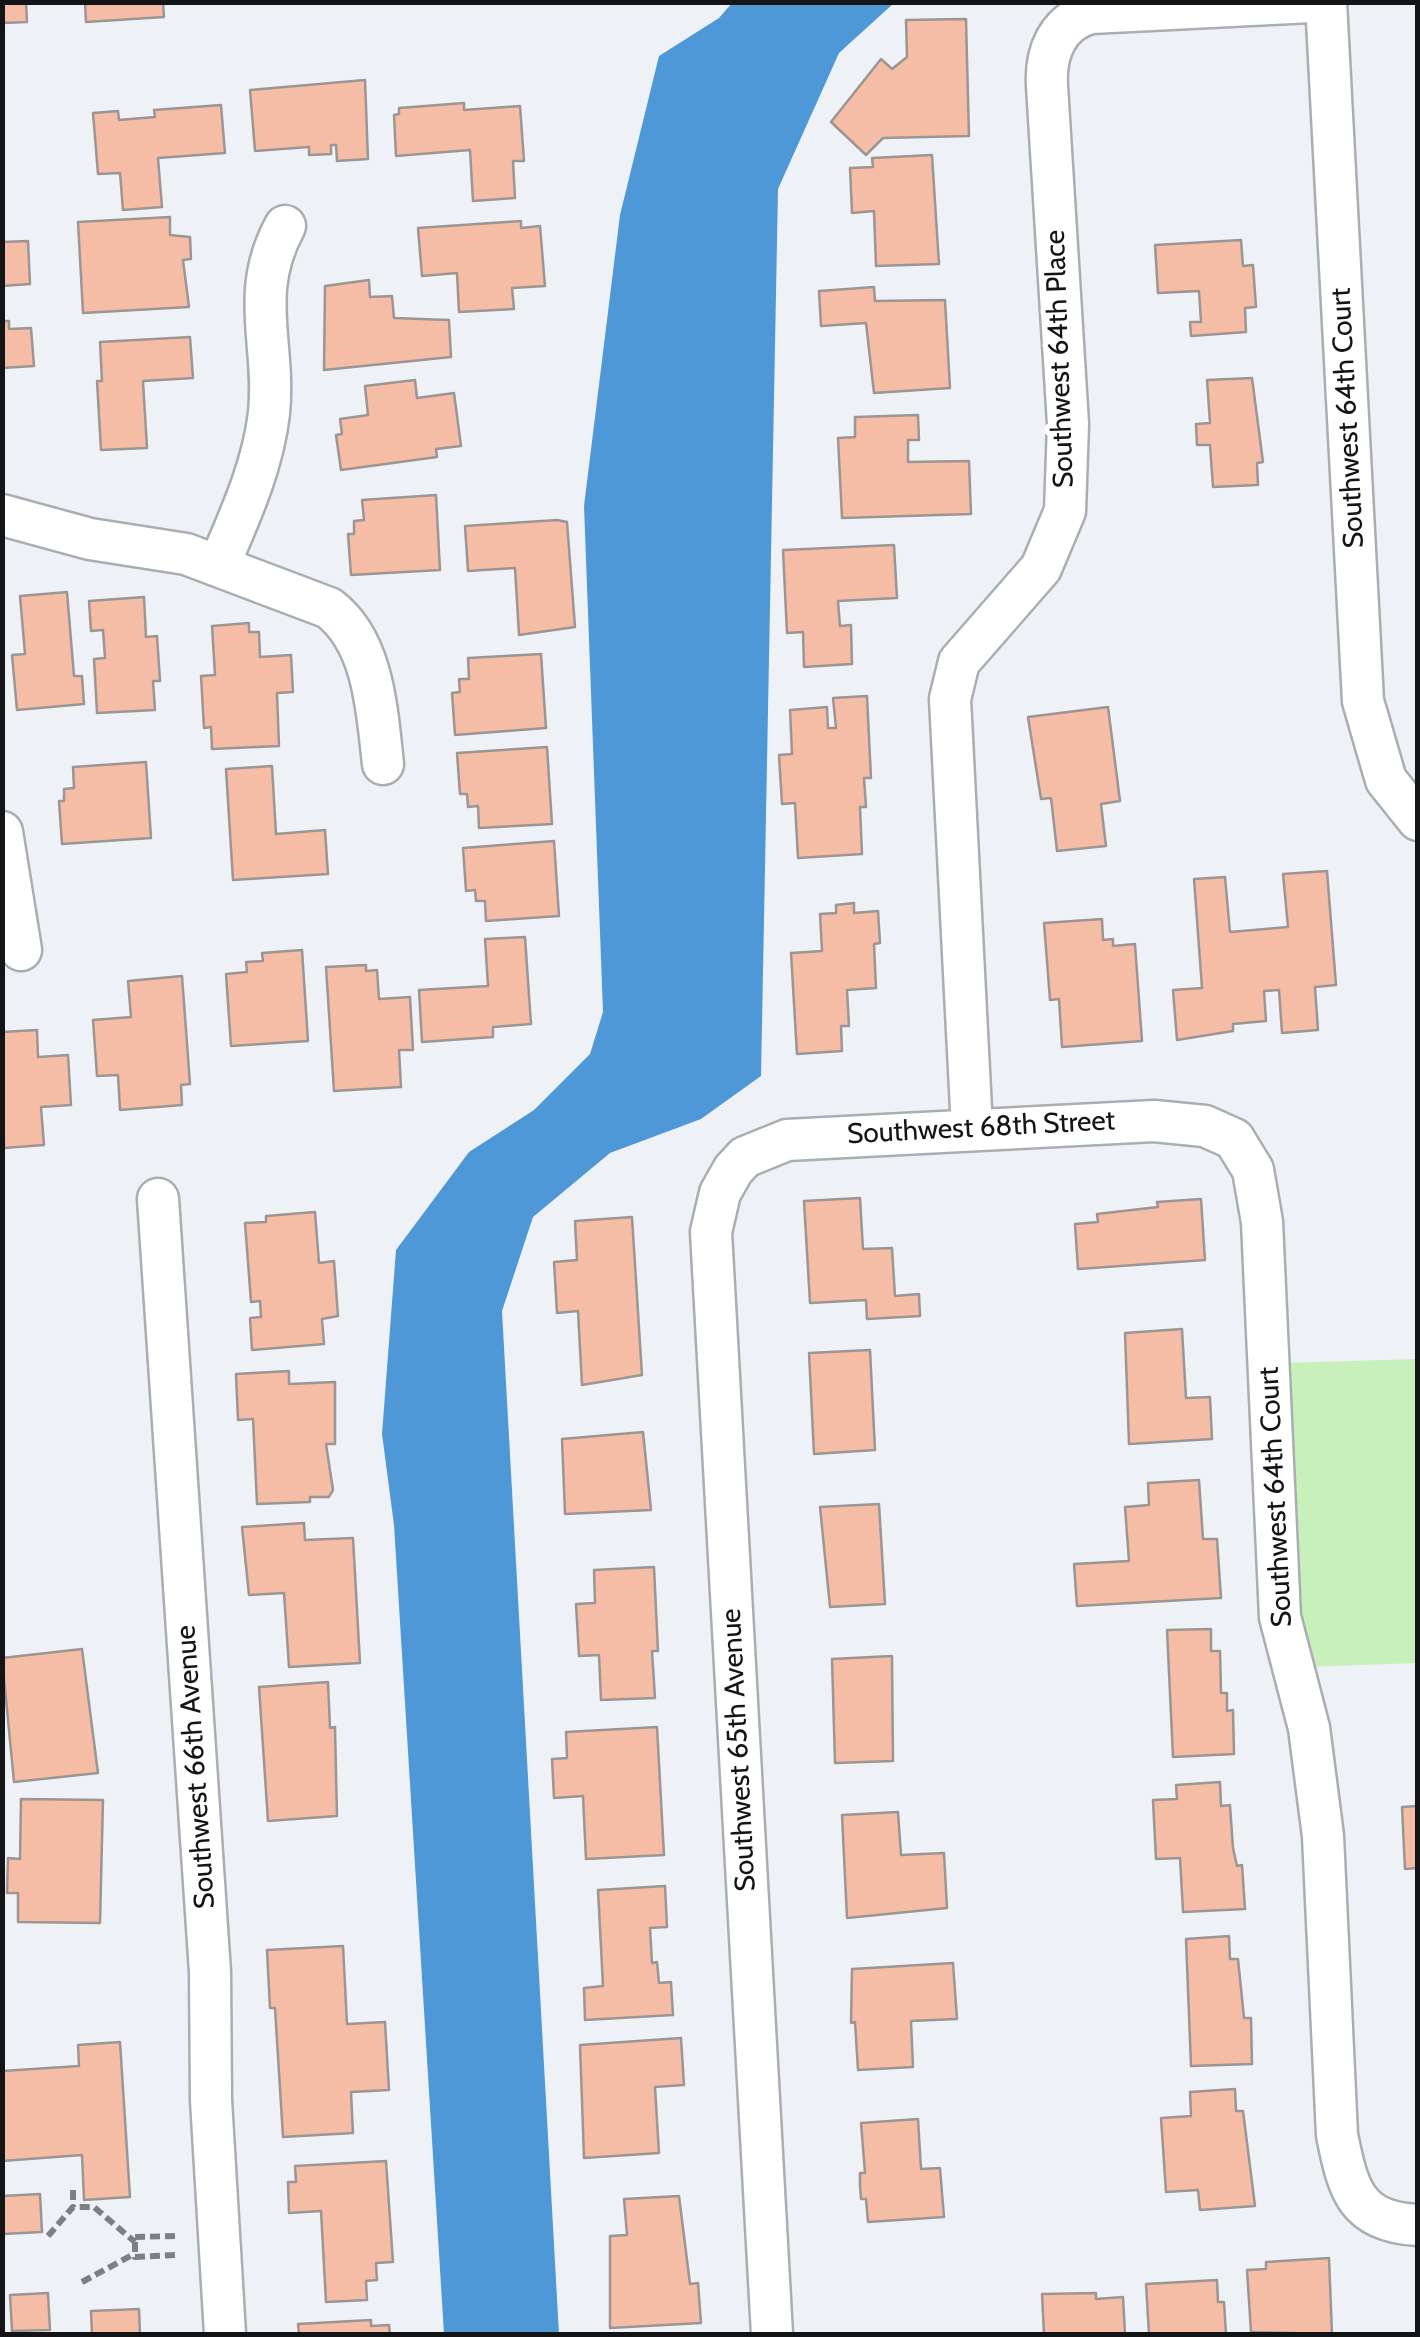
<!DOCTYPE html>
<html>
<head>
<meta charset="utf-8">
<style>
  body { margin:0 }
  #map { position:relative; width:1420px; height:2337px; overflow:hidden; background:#eef2f7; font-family:Cabin,sans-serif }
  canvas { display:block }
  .frame { position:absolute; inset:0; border:5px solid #131416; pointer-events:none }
</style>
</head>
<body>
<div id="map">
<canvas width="1420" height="2337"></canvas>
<div class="frame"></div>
</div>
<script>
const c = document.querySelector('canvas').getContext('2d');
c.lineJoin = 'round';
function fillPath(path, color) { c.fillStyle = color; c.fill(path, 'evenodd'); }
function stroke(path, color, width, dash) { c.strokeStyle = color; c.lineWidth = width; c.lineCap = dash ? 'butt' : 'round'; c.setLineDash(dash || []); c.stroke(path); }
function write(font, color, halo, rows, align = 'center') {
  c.font = font + ' Cabin,sans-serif'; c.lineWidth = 10; c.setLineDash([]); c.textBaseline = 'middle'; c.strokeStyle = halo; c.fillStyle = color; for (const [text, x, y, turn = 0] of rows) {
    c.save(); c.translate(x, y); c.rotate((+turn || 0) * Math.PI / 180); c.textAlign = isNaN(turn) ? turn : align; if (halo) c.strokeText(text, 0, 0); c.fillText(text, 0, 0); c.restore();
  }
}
fillPath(new Path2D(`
  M1417,1359V1663L1305,1667L1281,1363Z`), '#c8f0bb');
fillPath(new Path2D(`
  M732,3H894L839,53L778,189L761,1076L701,1119L610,1153L533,1217L502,1311L559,2334H444L394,1525L382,1434L396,1250L469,1152L534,1110L590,1054L603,1012L584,506L620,215L659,56L719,18Z`), '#4e98d7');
const building = new Path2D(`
  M2,2H26L27,22L2,23Z
  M85,2H163L164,17L86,22Z
  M966,19L969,136L883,138L866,155L831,122L881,59L892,69L907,57L906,20Z
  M365,80L368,159L337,161L336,145H331V154L309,155V147L255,151L250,90Z
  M464,103V110L520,106L524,161H513L515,198L473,201L470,150L396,156L394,115L399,114V108Z
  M221,105L225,153L158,158L162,207L123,210L120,173L98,174L93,113L118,111L119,120L155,117L154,110Z
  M932,155L939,264L876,266L874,211L852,213L850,168L873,167L872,158Z
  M170,217V235L190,237L191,259L183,260L189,307L83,313L78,222Z
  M521,221V228L540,226L545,286L512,288L514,309L459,312L457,273L422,276L418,228Z
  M1241,240L1243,266L1253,265L1256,307L1245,308L1246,332L1191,336L1190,322H1201L1199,291L1158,293L1155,245Z
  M28,241L30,284L2,286V242Z
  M369,280L370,297L392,296L394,318L449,320L451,357L324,370L325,286Z
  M874,287L875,301L945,300L950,388L874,393L866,323L821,326L819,291Z
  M2,321H9V329L31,328L34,366L2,368Z
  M190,337L193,378L143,381L147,448L101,450L97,381H102L100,342Z
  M1252,378L1263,462L1257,463L1258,485L1213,487L1210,445H1197L1196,424L1210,423L1207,380Z
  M415,380L417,398L454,393L461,446L436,449L437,457L341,470L336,435L342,434L340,419L368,415L365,386Z
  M918,415L919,440H908V462L969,461L971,514L842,518L838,438L855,437V417Z
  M436,495L440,570L351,575L348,534H354V521L364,520L362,500Z
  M557,520L567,522L575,627L519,635L515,568L468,571L465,526Z
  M894,545L897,598L838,601L840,626L851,625L852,664L804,667L803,632L787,633L783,550Z
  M67,592L74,676H82L84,704L17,710L12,655L25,654L20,596Z
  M144,597L146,637L157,636L160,681H153L155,710L97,713L94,659L105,658L103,630L91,631L89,601Z
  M249,623V632H259L260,657L291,655L293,692L277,693L279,746L212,749L211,727L204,728L201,676L215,675L212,626Z
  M541,654L546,728L455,735L452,693L460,692L459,679H469L468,658Z
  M867,696L871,778H864L866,807H860L862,854L798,858L795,803L782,804L779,755L792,754L790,710L827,707L828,728H836L833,698Z
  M1108,707L1120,801L1101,804L1106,846L1057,851L1051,798L1041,799L1028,717Z
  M547,747L552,824L479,828L478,806L468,807L467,794H460L457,753Z
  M146,762L151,838L62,844L59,801H64V789L74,788L73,767Z
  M272,766L276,834L325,830L328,874L233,880L226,769Z
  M554,841L559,916L486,921L485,901H476L475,890L466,891L463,848Z
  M1327,871L1336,985L1315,987L1318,1030L1282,1033L1279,990L1264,991L1266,1021L1233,1024V1031L1177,1040L1173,990L1202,988L1194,879L1225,877L1230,932L1288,927L1283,874Z
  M854,903V913L878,911L880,943L874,944L876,988L847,990L849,1026H841L842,1051L797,1054L791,953L822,951L820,914L836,913V905Z
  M1102,919L1103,940L1113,939V946L1135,944L1142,1041L1062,1047L1059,999L1050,1000L1044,923Z
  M525,937L531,1024L493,1027V1037L422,1042L419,990L488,986L485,939Z
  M302,950L308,1041L231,1046L226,974L247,972L246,962L263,961L262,953Z
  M366,965V971L377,970L379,999L410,997L413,1050H399L401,1087L334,1091L326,967Z
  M182,976L190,1084L181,1085L182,1105L120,1110L118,1075L97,1076L93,1020L131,1017L128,981Z
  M37,1030L38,1057L68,1055L71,1105L41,1107L44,1145L4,1148L2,1032Z
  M860,1198L863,1249L892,1248L895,1296L919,1294L920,1316L867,1319L866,1300L810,1303L804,1201Z
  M1201,1199L1205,1260L1078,1269L1075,1224L1098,1222L1097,1214L1158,1207L1157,1202Z
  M315,1212L319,1263L334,1261L338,1316L322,1319L324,1344L252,1350L250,1318L261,1317L260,1301L251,1302L245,1223L266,1222V1216Z
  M632,1217L642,1375L582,1385L578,1311L557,1313L554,1262L577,1260L575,1221Z
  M1182,1329L1186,1398L1210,1397L1212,1439L1129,1444L1125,1333Z
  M870,1350L875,1450L814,1454L809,1353Z
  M289,1371V1384L335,1382V1444H326L333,1490L329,1497H310V1502L257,1504L253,1419L238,1420L236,1374Z
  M643,1432L651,1510L565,1514L562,1439Z
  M1199,1480L1203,1539H1217L1221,1598L1077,1606L1074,1564L1129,1561L1125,1507L1149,1505L1148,1483Z
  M879,1504L885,1604L830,1607L820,1507Z
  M304,1523L305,1540L353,1538L360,1663L289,1667L284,1593L249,1595L242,1527Z
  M654,1567L658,1651H652L655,1698L601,1700L599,1655L579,1656L576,1604L595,1603L594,1570Z
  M1211,1629V1651H1220L1221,1693H1227V1711L1233,1710L1234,1754L1173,1757L1167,1630Z
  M82,1649L98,1773L14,1782L2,1658Z
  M892,1656L893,1761L835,1763L832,1659Z
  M328,1682L330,1728L335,1727L337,1816L268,1821L259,1687Z
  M657,1727L664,1855L586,1859L583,1796L554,1798L552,1759L567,1758L566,1732Z
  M1220,1782L1221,1806L1230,1805L1233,1848L1237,1866L1242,1865L1245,1909L1183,1912L1180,1858L1156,1859L1153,1800L1177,1799L1176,1785Z
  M21,1799L103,1800L100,1923L18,1922V1893H7L8,1858L20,1859Z
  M1418,1806V1868L1405,1869L1402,1807Z
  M898,1812L901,1855L944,1853L947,1908L847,1918L842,1815Z
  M665,1886L667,1927L650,1928L652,1963L657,1962L659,1983L671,1982L673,2015L585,2020L584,1988L603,1986L598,1890Z
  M1229,1936L1230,1959H1238L1244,2018H1251L1252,2064L1191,2066L1186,1939Z
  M343,1946L347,2024L385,2022L389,2090L351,2092L353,2133L283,2137L275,2008H270L267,1950Z
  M953,1963L957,2019L911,2021L913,2067L858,2070L855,2022L851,2023L852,1969Z
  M681,2038L684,2085L655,2087L659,2153L584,2158L580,2045Z
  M120,2042L130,2197L84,2200L82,2155L2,2161V2071L79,2066L78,2045Z
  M1235,2089L1236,2111H1243L1255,2206L1200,2210L1198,2190L1166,2192L1161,2118L1191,2116L1190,2092Z
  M918,2119L921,2169L940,2168L944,2217L868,2222L866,2199H861L860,2186V2173H865L861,2123Z
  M386,2161L393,2262L376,2263L377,2280L366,2281L367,2300L326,2302L321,2211L289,2213L288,2182H296L295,2166Z
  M40,2194L42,2232L3,2234L2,2196Z
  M679,2196L690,2284L698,2283L701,2323L610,2328V2236L627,2235L624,2199Z
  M1329,2258L1332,2334L1251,2332L1247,2270L1266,2269V2262Z
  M1217,2280L1218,2302H1224L1226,2334H1149L1146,2284Z
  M48,2293L50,2330L12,2331L10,2295Z
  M1096,2293V2299L1123,2297L1125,2334H1044L1042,2294Z
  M139,2309L140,2334H92L91,2311Z
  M371,2320V2326L389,2325L390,2334H299L298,2324Z`);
fillPath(building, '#f5bca6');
stroke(building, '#9c9593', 2.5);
const street = new Path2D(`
  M1326,2L1363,701L1386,780L1418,820
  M2,515L90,539L186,554L329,608C374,642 377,711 383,764
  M219,565C240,516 263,466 269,413C276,343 248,294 285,226
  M2,832L21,950
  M972,1129L950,699L959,662L1041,568L1065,511L1068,424L1047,86C1045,53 1057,22 1091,13L1311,2
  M158,1199L210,1972L211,2100L225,2334
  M772,2334L711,1232L720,1193L733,1170L745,1157L787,1140L1154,1121L1205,1126L1234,1139L1253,1170L1262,1222L1280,1617L1309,1728L1323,1836L1337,2135C1348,2189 1355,2222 1418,2225`);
stroke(street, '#aaaeb3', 45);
stroke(new Path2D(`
  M73,2190V2207
  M48,2236L73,2207H94L135,2242
  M175,2236L135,2237V2257L176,2255
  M82,2282L134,2254`), '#7d8083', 6, [10, 5]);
stroke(street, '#fff', 40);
write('28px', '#131416', '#fff', [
  ["Southwest 64th Place",1060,359,-92],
  ["Southwest 64th Court",1348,418,-93],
  ["Southwest 68th Street",981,1128,-3],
  ["Southwest 64th Court",1276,1497,-93],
  ["Southwest 65th Avenue",739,1750,-93],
  ["Southwest 66th Avenue",196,1767,-94]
]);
</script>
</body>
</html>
